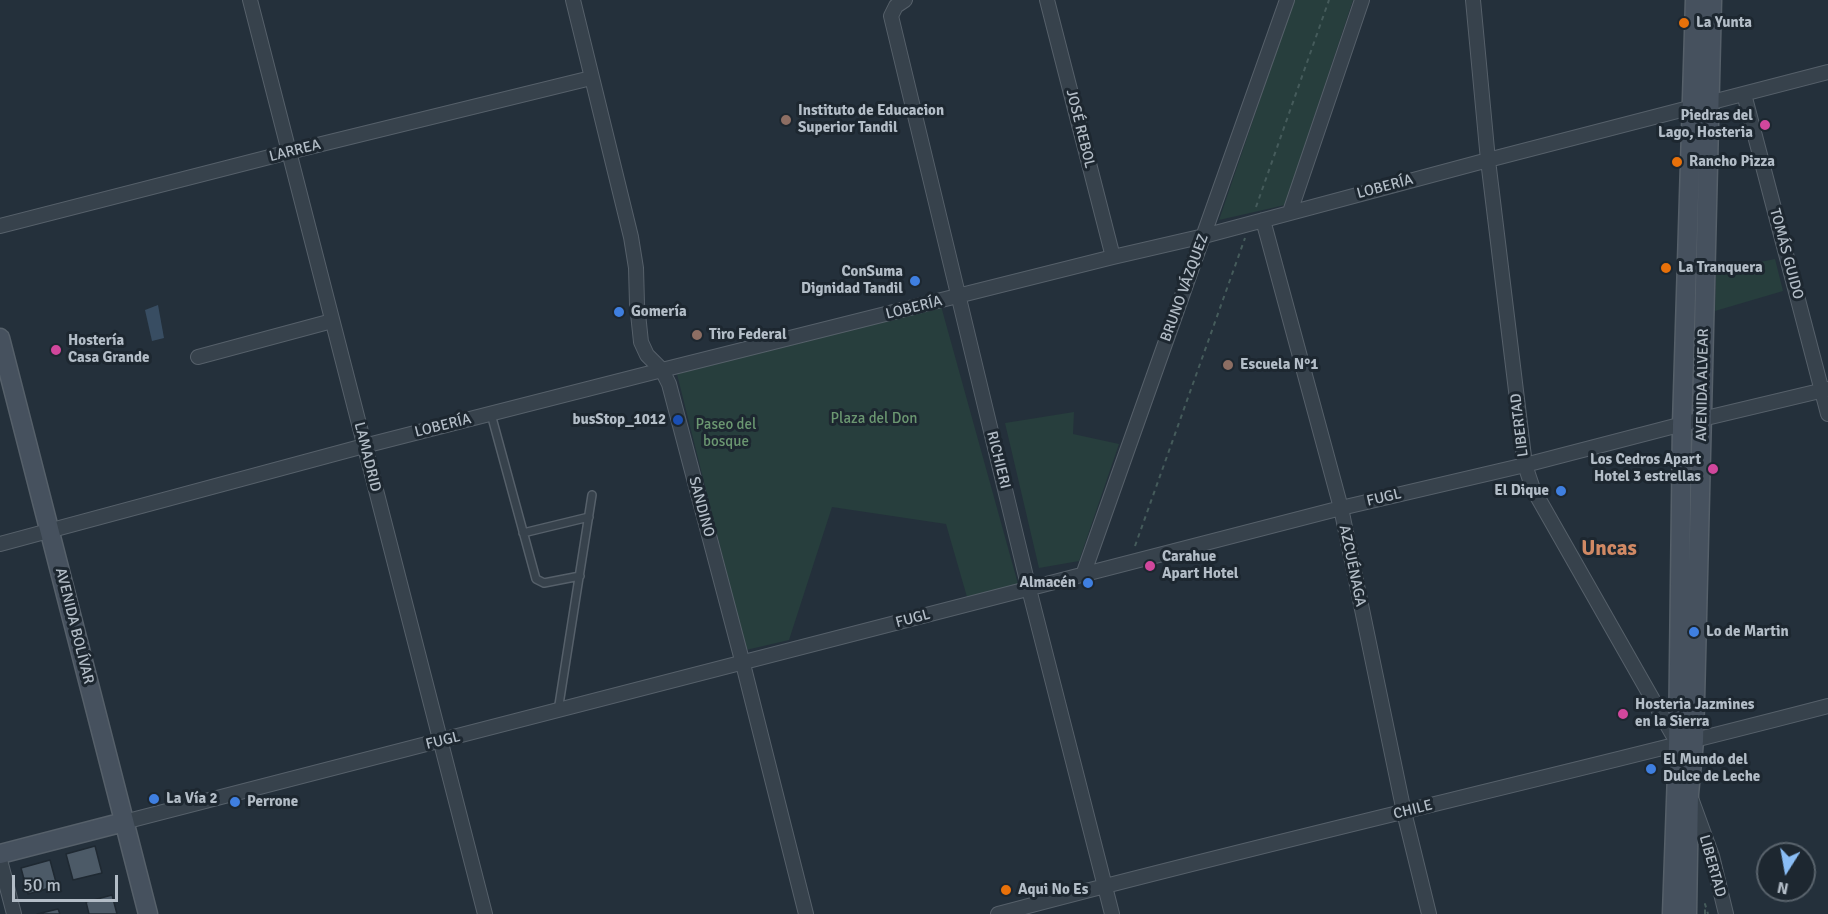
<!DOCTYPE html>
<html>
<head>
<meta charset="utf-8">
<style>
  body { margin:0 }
  #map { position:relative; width:1828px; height:914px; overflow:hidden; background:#24303b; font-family:Signika,sans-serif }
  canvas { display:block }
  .north { position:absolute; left:1756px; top:842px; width:60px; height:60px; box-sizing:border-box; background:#1d2730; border:2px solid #59636c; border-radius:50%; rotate:191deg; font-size:16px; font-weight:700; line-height:24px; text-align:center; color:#b3bdc7 }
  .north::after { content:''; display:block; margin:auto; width:21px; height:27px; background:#8abdf5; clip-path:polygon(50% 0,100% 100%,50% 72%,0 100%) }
  .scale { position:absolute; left:12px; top:875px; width:106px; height:27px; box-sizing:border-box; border:3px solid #b3bdc7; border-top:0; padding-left:8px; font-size:18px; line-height:21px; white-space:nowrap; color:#b3bdc7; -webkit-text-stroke:4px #1d2730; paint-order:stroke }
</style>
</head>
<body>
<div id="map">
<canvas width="1828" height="914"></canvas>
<div class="north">N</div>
<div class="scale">50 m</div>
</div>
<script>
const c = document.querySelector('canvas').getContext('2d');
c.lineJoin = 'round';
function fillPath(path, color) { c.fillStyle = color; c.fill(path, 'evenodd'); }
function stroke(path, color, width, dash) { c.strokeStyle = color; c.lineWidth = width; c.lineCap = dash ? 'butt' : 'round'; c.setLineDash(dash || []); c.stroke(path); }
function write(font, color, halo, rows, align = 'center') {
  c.font = font + ' Signika,sans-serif'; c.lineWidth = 6; c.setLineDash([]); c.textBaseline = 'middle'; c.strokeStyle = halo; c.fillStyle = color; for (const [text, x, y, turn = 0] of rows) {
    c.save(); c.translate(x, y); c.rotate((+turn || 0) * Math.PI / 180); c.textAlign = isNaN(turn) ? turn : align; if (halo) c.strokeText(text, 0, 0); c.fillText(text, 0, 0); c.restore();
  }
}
fillPath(new Path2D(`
  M1294,0H1353L1285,205L1219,220Z
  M1775,259L1783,291L1715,311L1716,271Z
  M941,306L1018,584L967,597L946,524L832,507L789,640L746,650L677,374Z
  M1074,412L1073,434L1119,444L1079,561L1039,568L1005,423Z`), '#273e3d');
fillPath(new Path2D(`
  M158,305L164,338L152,341L145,310Z`), '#384d62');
const building = new Path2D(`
  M95,846L102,873L73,880L66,854Z
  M50,860L57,886L28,894L21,868Z
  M112,895L117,914H89L86,902Z
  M58,909L60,914H37Z`);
fillPath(building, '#4c5a67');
stroke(building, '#1f2932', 1.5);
const lane = new Path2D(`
  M491,414L536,579L544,583L580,576
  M523,533L589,517
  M558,711L592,495`);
const street = new Path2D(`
  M250,0L485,914
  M573,0L631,237L636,268L637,304L641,342L647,355L662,370L669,384L743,664L806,914
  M905,0L896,6L891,16L1029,589L1112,914
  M1047,0L1113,257
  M1473,0L1488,160L1525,465L1533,489L1678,744
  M1744,94L1828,414
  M1290,212L1362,0
  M1263,220L1341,508L1404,812L1429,914
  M0,226L289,152L591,78
  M198,357L332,321
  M0,544L364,446L662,370L1113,257L1204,236L1488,160L1828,72
  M1083,575L1287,0
  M1692,801L1712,856L1726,914
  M124,822L1341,508L1525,465L1702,419L1828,389
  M0,860L14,914
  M998,914C1274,840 1552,778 1828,706`);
const secondary = new Path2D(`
  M0,338L148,914
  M0,854L124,822
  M1672,914L1678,745L1682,425L1695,0
  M1687,914L1689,794L1694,741L1712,0`);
stroke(lane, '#56606a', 10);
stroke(street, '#56606a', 16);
stroke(secondary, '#56606a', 21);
stroke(new Path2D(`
  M1256,207L1329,0
  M1135,546L1245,238
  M1705,914V904L1708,914`), '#455b5b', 2, [4.5, 4.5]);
stroke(lane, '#37424c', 7);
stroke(street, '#37424c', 14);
stroke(secondary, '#46515e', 18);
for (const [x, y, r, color] of [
  [1684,23,6,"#e8710a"],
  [786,120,6,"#8d6e63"],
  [1765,125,6,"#d1479c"],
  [1677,162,6,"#e8710a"],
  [1666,268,6,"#e8710a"],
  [915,281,6,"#3f7fe0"],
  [619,312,6,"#3f7fe0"],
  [697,335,6,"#8d6e63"],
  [56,350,6,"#d1479c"],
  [1228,365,6,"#8d6e63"],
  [678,420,6,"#1a4fb4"],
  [1713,469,6,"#d1479c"],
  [1561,491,6,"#3f7fe0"],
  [1150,566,6,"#d1479c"],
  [1088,583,6,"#3f7fe0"],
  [1694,632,6,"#3f7fe0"],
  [1623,714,6,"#d1479c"],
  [1651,769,6,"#3f7fe0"],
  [154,799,6,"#3f7fe0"],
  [235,802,6,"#3f7fe0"],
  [1006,890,6,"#e8710a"]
]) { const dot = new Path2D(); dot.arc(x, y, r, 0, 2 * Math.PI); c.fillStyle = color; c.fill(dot); stroke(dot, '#1d2730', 2); }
write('bold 15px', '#b3bdc7', '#1d2730', [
  ["La Yunta",1696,23],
  ["Instituto de Educacion",798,111],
  ["Superior Tandil",798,128],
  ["Piedras del",1753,116,"right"],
  ["Lago, Hosteria",1753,133,"right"],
  ["Rancho Pizza",1689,162],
  ["La Tranquera",1678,268],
  ["ConSuma",903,272,"right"],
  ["Dignidad Tandil",903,289,"right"],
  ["Gomería",631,312],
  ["Tiro Federal",709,335],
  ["Hostería",68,341],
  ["Casa Grande",68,358],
  ["Escuela N°1",1240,365],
  ["busStop_1012",666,420,"right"],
  ["Los Cedros Apart",1701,460,"right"],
  ["Hotel 3 estrellas",1701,477,"right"],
  ["El Dique",1549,491,"right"],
  ["Carahue",1162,557],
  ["Apart Hotel",1162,574],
  ["Almacén",1076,583,"right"],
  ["Lo de Martin",1706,632],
  ["Hosteria Jazmines",1635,705],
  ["en la Sierra",1635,722],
  ["El Mundo del",1663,760],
  ["Dulce de Leche",1663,777],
  ["La Vía 2",166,799],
  ["Perrone",247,802],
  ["Aqui No Es",1018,890]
], 'left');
write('15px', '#b3bdc7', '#1d2730', [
  ["JOSÉ REBOL",1080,129,76],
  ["LARREA",295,151,-14],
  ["LOBERÍA",1385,187,-15],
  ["TOMÁS GUIDO",1786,254,75],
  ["BRUNO VÁZQUEZ",1185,288,-70],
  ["LOBERÍA",914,308,-14],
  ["AVENIDA ALVEAR",1703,385,-89],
  ["LIBERTAD",1520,425,-97],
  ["LOBERÍA",443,426,-14],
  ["LAMADRID",367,457,76],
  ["RICHIERI",998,460,76],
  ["FUGL",1384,498,-13],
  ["SANDINO",701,507,75],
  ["AZCUÉNAGA",1352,566,78],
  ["FUGL",913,619,-15],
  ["AVENIDA BOLÍVAR",74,626,76],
  ["FUGL",443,741,-14],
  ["CHILE",1413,810,-14],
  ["LIBERTAD",1712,866,74]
]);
write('15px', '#6b9771', '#1d2730', [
  ["Plaza del Don",874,419],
  ["Paseo del",726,425],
  ["bosque",726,442]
]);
write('bold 21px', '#d18964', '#1d2730', [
  ["Uncas",1609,549]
]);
</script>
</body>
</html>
